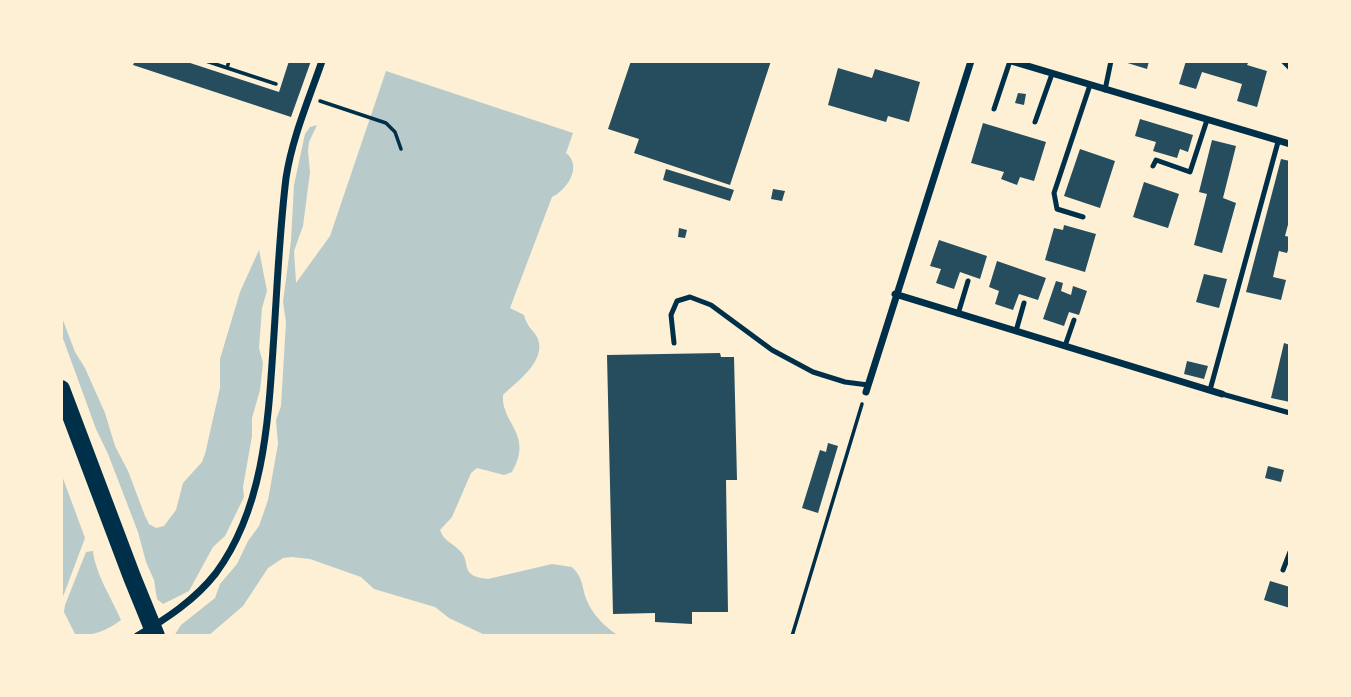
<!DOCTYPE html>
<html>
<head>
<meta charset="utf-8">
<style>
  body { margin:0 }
  #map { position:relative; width:1351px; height:697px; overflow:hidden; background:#fdf0d5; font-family:"DejaVu Sans",sans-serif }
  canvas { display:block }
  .frame { position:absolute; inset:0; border:63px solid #fdf0d5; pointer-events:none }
</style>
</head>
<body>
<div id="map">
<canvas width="1351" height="697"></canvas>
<div class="frame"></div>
</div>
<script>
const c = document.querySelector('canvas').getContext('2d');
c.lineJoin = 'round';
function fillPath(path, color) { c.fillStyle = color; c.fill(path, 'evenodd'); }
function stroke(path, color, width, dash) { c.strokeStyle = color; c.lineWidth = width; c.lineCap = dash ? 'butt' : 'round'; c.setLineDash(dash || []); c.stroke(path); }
fillPath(new Path2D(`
  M386,71L573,133L566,153C583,166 567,190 552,197L510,308L524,315C527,328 535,331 538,339C546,362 516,382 503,395C501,424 534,434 512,472L504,475L477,468L471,473L452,517L440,530C444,541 451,542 459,550C473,562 457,576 488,579L552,564L572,567C585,580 581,588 588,603C593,615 609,631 620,636H487L449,618L435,607L374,589L361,577L310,559L292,557L283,558L268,568L243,606L208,636H174L181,625L215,598L220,584L237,564L248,541L259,526L268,500L278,444L276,420L281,406L286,322L283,302L291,241L294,185L305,134L310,127L317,125L309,142L308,151L310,172L303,226L294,251L296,283L330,236Z
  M259,250L267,291L262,308L259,348L263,363L260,390L252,418V436L243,487L244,497L225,536L213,547L189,591L163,604L157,599L154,580L146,562L138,532L108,454L96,429L61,333V315L75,352L85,368L105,413L115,446L128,471L145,516L149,524L156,528L164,526L176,510L183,483L202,462L205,454L220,388V359L240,292Z
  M61,473L85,538L61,602Z
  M93,551C95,573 112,599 121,620C108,630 93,636 76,636L64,612L65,605L86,552Z`), '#b9caca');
fillPath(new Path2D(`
  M135,61H184L279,92L289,61H311L291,117L133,65Z
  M631,61H771L730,185L634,153L639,139L608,129Z
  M1121,61H1149L1147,69Z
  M1186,61H1249L1247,65L1267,71L1257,107L1237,101L1242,84L1202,72L1196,89L1179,84Z
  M838,68L872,78L875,69L920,82L909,122L888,116L886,122L828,105Z
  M1018,93L1026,94L1024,105L1015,103Z
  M1140,119L1193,135L1188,152L1180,149L1177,158L1153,151L1156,142L1135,136Z
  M983,123L1046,142L1034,181L1020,177L1017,185L1001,179L1004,172L971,163Z
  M1212,140L1236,146L1223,198L1236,203L1222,253L1194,245L1207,194L1199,192Z
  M1080,149L1115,161L1100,208L1064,196Z
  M1281,159L1290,161V217L1285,236L1290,237V244L1287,253L1279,251L1273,277L1286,280L1281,300L1246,292Z
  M666,169L734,190L730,201L663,180Z
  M1144,182L1179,194L1168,228L1133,217Z
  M773,189L785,191L782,201L771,199Z
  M1064,225L1096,234L1085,272L1045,260L1054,228L1063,230Z
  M679,228L687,230L685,238L678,237Z
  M939,240L987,256L980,279L960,272L954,289L936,283L941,269L930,266Z
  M997,261L1046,278L1038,300L1019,294L1013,310L995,304L999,291L989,287Z
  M1204,274L1227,279L1219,308L1196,302Z
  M1056,281L1063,283L1061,291L1071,295L1073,286L1087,291L1079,315L1069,312L1064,326L1043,319Z
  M1284,343L1290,345V402L1271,398Z
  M720,353L721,357H734L737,480H726L728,612H692V624L655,622V613L613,614L607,355Z
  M1187,361L1208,366L1204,379L1184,374Z
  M828,443L838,446L818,513L802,508L820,450L826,452Z
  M1268,466L1284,470L1281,482L1265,478Z
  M1270,581L1290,587V608L1264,600Z`), '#264d5e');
stroke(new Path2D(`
  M206,61L276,84
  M227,68L229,61
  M320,101L386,123L395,132L401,149
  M792,636L862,404`), '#003049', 3.5);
stroke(new Path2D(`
  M1283,61L1290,68
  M1105,90L1111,61
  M994,109L1010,61
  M1035,122L1052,74
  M1153,166L1156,160L1190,172L1207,120
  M1083,217L1057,209L1054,193L1090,85
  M958,314L968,281
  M1016,331L1024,303
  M674,343L671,315L677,301L690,297L711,305L772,350L813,372L845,382L868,385
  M1065,346L1074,320
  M1210,390L1278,142
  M1222,394L1290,413
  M1283,570L1290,552`), '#003049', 5);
stroke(new Path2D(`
  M1011,61L1290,144
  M895,294L1222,394
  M866,392L971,61
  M137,636C166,619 195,600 216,573C263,509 268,425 273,349C277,292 279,235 286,178C292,138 309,99 322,61`), '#003049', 7);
stroke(new Path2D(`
  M61,389L132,577L156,636`), '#003049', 18);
</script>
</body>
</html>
